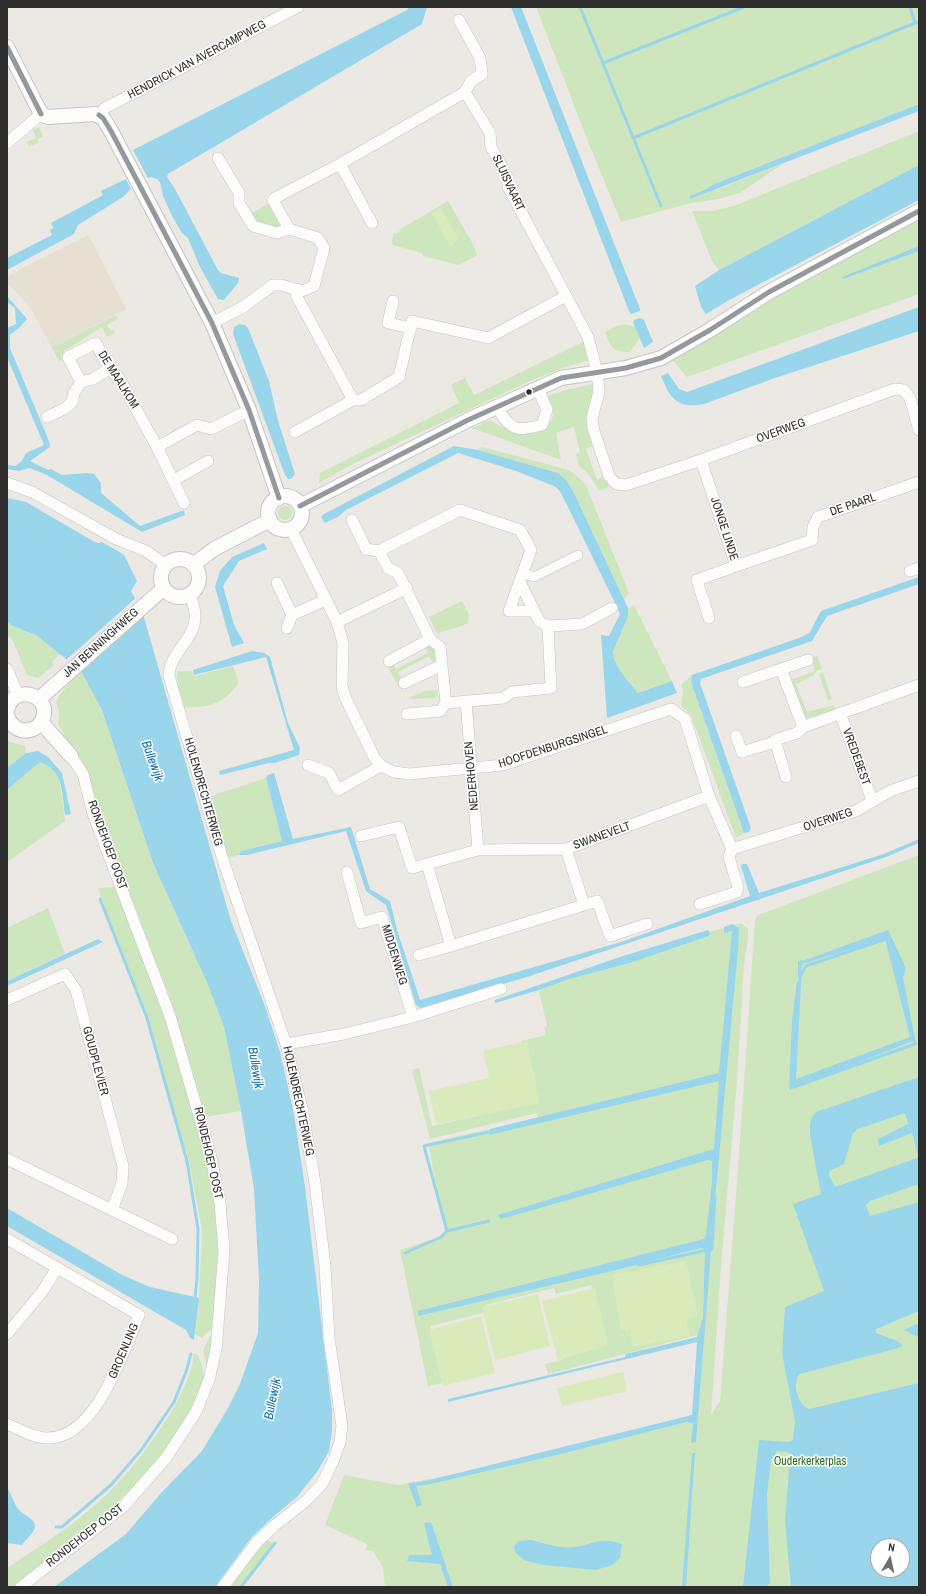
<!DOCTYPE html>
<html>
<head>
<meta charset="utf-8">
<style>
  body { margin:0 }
  #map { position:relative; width:926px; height:1594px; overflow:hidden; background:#ece8e4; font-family:"Archivo Narrow",sans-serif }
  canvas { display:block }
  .frame { position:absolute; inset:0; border:8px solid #2e2e2e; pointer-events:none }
  .north { position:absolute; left:870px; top:1538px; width:40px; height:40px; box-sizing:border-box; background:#fff; border:1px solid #ababab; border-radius:50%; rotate:9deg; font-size:11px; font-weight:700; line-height:16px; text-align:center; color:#2e2e2e }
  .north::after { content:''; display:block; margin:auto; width:14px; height:18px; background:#706f6e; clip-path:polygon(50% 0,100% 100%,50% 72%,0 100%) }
</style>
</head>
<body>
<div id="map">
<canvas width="926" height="1594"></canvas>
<div class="frame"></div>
<div class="north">N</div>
</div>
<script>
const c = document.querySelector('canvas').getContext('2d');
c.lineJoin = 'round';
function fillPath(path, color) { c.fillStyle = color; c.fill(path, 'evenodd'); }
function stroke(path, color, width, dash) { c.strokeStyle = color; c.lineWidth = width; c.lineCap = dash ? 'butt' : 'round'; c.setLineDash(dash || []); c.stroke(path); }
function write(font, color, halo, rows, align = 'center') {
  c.font = font + ' "Archivo Narrow",sans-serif'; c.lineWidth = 3; c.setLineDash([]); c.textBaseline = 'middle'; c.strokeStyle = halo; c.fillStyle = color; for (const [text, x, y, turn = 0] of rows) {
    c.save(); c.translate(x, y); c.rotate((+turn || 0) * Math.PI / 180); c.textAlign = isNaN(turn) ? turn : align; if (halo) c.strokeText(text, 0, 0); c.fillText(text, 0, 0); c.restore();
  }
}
fillPath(new Path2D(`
  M89,235L126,309L52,348L30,307L7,283V278L11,274Z`), '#e6e0d3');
fillPath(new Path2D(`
  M536,7H919V104L714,184L704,190L690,196L721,188L784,163L740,193L719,199L691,203L621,222L591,149Z
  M39,127L43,137L37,139L38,143L29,147L27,142L36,138L33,130Z
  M919,131V165L719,270L712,261L692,211H712L734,206Z
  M448,201L473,244L477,256L458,265L423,256L422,253L393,245L392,242L393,234L400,232L399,230Z
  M268,204L271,205L281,225L279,228L276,229L255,222L250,214Z
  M919,216V294L687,377L670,357L681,349Z
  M116,315L118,319L107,325L111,331L114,330L115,333L107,337L102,327L64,351L66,358L59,361L52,348Z
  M633,322L640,338L630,352C612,352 611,348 605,332C616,327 622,321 634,327Z
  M585,341L590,360L563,368L532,380L351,465L319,483L320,473L459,403L451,385L465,378L474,395Z
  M597,383C588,409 582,419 593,446L586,449L597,480L604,476L609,487L599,491L588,473L579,466L576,454L580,453L574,427L556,433L561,460L472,428L490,420C499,425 508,431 518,433C532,435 552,430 553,414C554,408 550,401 547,396L566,390Z
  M482,447L569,470L578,477L586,485L629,593L624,599L573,491L566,480L558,473L478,450Z
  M278 513a7 7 0 1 1 14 0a7 7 0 1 1-14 0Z
  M462,601L469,615L468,623L459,627L437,633L429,617Z
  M634,605L672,681L638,693C630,681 613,666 613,651L628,617V608Z
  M7,622L15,627L36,635L60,654L52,662L54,665L38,678L27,675L13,641L7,635Z
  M430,644L434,645L436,660L432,662L429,656L398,672L403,682L397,684L387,665L393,663L396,669L428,653L425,647Z
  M817,656L822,669L816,671L813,676L796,684L807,712L833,705L836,710L808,718H805L791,680L815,671L811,658Z
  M233,666L239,682C224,705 208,708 182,707L177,677L178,671H191L195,676Z
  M81,670L102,710L153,863L208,985L224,1027L241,1111L204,1117L167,990L108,837L71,748L58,724L59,711L56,702L61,693Z
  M823,673L832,699L828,700L819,674Z
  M692,675L691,682L744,833L736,838L691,715L681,706L683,690L681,685Z
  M437,690L438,696H435V698L411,699V697L425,691Z
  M7,741L25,746L26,753L7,768Z
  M40,762L49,765L59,776L65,821L7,862V790Z
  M266,778L282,841L241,851L239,855L225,859L208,797Z
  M919,855V1587H385L383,1568L373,1551L366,1550L367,1544L325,1525L344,1475L398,1485L460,1473L695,1418L701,1334L548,1374L545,1364L562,1360L560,1353L604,1341L591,1285L556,1294L554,1288L486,1305L487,1312L430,1326L442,1383L428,1386L400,1250L446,1235L428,1143L538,1118L537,1113L430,1139L412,1070L419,1068L432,1126L535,1103L521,1041L546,1035L544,1028L547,1026L539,990L568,979L630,963L709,936L710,932L741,923L748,929V938L744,965L737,1081L721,1266L711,1415L720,1401L738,1169L755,920L757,916L761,914ZM878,1546H902V1570H878Z
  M116,887L165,1016L204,1151L217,1219L220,1250L212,1328L202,1338L195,1334L199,1298L202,1230L189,1161L147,1018L114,935L98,888Z
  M48,908L65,954L7,981V928Z
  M211,1335L213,1336L207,1368L203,1350Z
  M194,1353L198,1355C200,1361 204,1369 204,1376C204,1384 196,1399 193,1407C155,1480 87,1530 23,1578L14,1587H7V1568C41,1545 78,1523 107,1494C133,1469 160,1433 177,1402C184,1387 193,1370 194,1353Z
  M264,1538L273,1543L242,1587H226Z`), '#cee6be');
fillPath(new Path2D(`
  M441,208L459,240L450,246L432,214Z
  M527,1042L540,1103L436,1124L429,1091L489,1078L483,1050Z
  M686,1261L698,1316L686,1319L690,1336L633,1347L630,1330L621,1331L612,1275Z
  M595,1288L608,1346L558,1360L542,1301Z
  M538,1294L550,1346L495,1360L482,1307Z
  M481,1316L495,1373L443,1386L429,1330Z
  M623,1372L627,1391L562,1406L557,1388Z`), '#d9eabb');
fillPath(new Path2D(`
  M409,7H427L422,24L168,174L167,177L175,189L218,270L221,273L239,278L238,283L224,300L218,299L200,267L188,238L182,233L172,216L163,196L160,182L157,179L151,177L148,178L133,150L407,10Z
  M511,7H521L640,309V311L631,314L629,311Z
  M919,104V111L690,199V196L704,190L714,184Z
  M919,165V200L731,299L706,314L701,307L695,286L719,270Z
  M126,179L131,189L123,197L78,225L74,234L7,270V258L52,235L50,230L53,228L51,223L103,195L101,191Z
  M919,246V251L843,279L842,277Z
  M7,296L27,319L20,327L10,335V348L49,441L50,447L30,461L48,470L51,469L62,475L87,473L94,474L101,483V493L140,526L184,510L185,515L142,532L47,475L30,468L19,471L7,469V465L15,466L22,461L26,453L44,445L7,357V328L16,324L15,308L7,302Z
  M919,307V331L772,379L704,404C678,409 670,399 661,376L668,373L679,389L687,392Z
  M640,318L644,320L653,342L644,348L633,322L634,320Z
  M239,324L245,325L248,328L269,381L278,421L295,474L291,479H288L285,475L233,334L234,327Z
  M454,446L478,450L558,473L566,480L573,491L628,608V617L613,651C613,666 629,681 638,693L672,681L677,693L607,718L601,635L609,636L620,614L615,603L565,501L559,490L554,486L516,471L458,453L346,510L338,517L325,523L321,517L324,514Z
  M7,498L26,502L93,541L98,543L102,542L121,553L124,555L137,581L131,591L143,614L231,921L265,1006L280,1052L294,1114L305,1187L332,1410V1431L329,1451L317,1472L297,1497L273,1517L251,1538L215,1587H54L126,1534L162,1492L202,1451L228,1408L240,1384L258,1333L259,1280L254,1189L241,1111L224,1027L208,985L153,863L102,710L81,671L36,635L15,627L7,622Z
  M264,543L267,549L239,561L223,586L234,625L244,643L232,647L215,587L220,571L232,557Z
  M919,577V584L827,616L812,641L701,679L700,683L751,828L749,832L744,833L691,682L692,675L802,637L810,632L821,611Z
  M252,651L264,653L270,657L288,723L300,748L299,755L275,763H269L220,775L219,771L294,750L266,657L194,675L193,670Z
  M38,751L48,757L62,773L71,814L65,815C62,793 64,771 40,762L7,790V768L26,753Z
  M274,773L293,839L351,827L370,889L390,901L397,930L420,1000L621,942L750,896L741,866L742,864H747L759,893L884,854L919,839V843L886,857L524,978L420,1008L416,1005L386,905L366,891L346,831L247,855H239L241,851L282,841L266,778L268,775Z
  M732,924L739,928L738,949L715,1201L696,1442L691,1443L693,1423L686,1422L561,1454L426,1485L416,1486L422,1505L417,1507L408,1483L421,1482L438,1478L692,1415L697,1342L448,1402V1399L625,1357L626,1354L697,1337L703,1318L705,1249L701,1248L608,1272L418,1316V1311L704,1239L706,1234L712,1182V1161L708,1160L501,1219L498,1215L714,1149L719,1081L489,1135L490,1129L719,1073L732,931L724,933V927Z
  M708,930L710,932L709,936L630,963L569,979L539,990L495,1003V1000L620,957Z
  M888,930L906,968L903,977L915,1040L789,1090L792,1020L797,982H800L796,1021V1079L910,1037L885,939L802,964L801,974L798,975V961L805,960Z
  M98,939L103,942L7,986V981Z
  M919,1077V1184L870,1201L866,1205L870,1216L919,1202V1311L876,1329V1333L897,1341L902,1345V1347L800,1374C791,1383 798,1404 809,1409L919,1383V1587H791L785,1520L790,1456L788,1452L777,1451L771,1460L767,1494L770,1583L766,1587H743L759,1440L789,1442L793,1440L795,1421L782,1353L785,1307L824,1291L793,1204L821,1194L810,1135V1123L812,1117L816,1112ZM905,1113L908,1124L878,1139L879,1146L912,1133L918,1156L917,1158L835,1187L830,1177L829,1171L844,1164L853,1133L858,1129ZM878,1546H902V1570H878Z
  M7,1208L122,1275L150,1287L199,1298L194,1340L190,1338L186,1330L7,1226Z
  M919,1323V1337L903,1330Z
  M692,1453H695L686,1587H682Z
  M7,1488C12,1494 13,1503 19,1510C22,1514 27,1515 31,1519C42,1527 27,1538 22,1545L7,1543Z
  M431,1522L453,1587H448L440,1564L407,1561L409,1555H432L424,1523Z
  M531,1540C544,1543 560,1549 574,1547C593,1545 600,1536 622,1544L620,1558L612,1565L596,1570L543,1565L524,1560L515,1552L514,1546L519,1541Z`), '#99d6ec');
fillPath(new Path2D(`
  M137,597L145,614L79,673L65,661Z`), '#ece8e4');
stroke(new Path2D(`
  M580,7L661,206
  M910,7L915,23L919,22
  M603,63L744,7
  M633,138L915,23
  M100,899L147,1018L187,1161L198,1229L197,1279L195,1297
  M889,938L915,1044L794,1087L800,976L806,966Z
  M447,1231L424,1146L494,1131
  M405,1253L441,1237L447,1231L489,1221
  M639,1265L712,1249L715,1197
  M56,1527H62L111,1485L142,1449L174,1402L186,1372L191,1354
  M241,1587L275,1543`), '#99d6ec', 3);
const pedestrian = new Path2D(`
  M523,573L534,577L578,555`);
const minor = new Path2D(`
  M459,20L480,58L482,74L471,81L465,92L490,133L491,147L508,178V187L588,337L597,372L599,392L592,418L593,428L609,476L616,484L626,485L701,460L895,389L904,390L910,398L919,430
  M99,115L105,108L298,7
  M7,143L41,114
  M340,164L372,223
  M289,229L273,200L275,198L340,164L465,92
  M297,289L296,295L353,400
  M393,301L388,323L411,328
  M212,323L243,307L273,285H281L302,291L314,286L324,248L318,238L289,229L277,233L253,226L239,203V193L218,158
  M81,382L68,357L96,343L109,369L119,378L157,447L184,503
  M497,408C512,430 515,432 542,425L547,410L538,389
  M47,417L66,408L72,402L74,393L81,382L93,379L109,369
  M295,432L353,400H361L399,377L412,321L488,338L566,296
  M157,447L197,425L211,429L249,410
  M701,460L736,566L697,580L709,618
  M174,480L208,461
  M7,483L32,492L116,539L146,551L166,565
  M352,520L366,549L379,551L388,568L398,573L430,639L440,647L446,703
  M291,529L337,622L343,643L342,686L345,697L374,757L381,766L394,772L409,774L503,765L671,709L685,719L709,796L732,849L729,857L738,887L737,892L700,904
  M379,551L460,510L520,530L531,550L509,611H534
  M736,566L812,540L813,527L818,517L919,482
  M910,571L919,568
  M520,582L539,621L548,626L582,624L612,608
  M277,583L292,615L325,600
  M190,594C192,602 196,610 195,618C194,640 169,654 169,676L223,860L286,1044L302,1108L315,1183L325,1266L329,1338L342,1426L340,1442L334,1459L322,1484L307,1500L274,1526L257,1542L223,1587
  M337,622L407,588
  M287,628L292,615
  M389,661L430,639
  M7,669L18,695
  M781,669L803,727
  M743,682L808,660
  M404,683L442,665
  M466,701L478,850L427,864L451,946L584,905
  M840,713L872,800
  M407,714L440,711L446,703L503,698L512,692L551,688L548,626
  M736,736L742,752L775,742
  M308,765L329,773L338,790L381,766
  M786,777L775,740L797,733L803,727L919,685
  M361,836L399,827L412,868L427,864
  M732,849L856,811L890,791L919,781
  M478,850L566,849
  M347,872L361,923L382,917L413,1017
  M647,924L610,936L597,901L584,905L566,849L709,796
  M419,955L451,946
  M7,1000L65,974L76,990L123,1166L122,1183L112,1210
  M286,1044L344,1034L413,1017L501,989
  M7,1159L172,1239
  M7,1239L139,1315C123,1352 96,1439 47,1438C33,1438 19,1429 7,1424
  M7,1334L42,1292L57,1268
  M21,1587L123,1507L166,1458L196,1412L209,1380L216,1350L224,1251L220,1203L211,1157L170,1016L93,814L83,774L71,756`);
const tertiary = new Path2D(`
  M7,47L41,114L48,117L95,114L103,118L111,131L212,323L249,410L279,498
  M268 513a17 17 0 1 1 34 0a17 17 0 1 1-34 0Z
  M300,506L468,420L561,378L626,368L661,358L710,330L769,292L919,211
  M161 578a19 19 0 1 1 38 0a19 19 0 1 1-38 0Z
  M193,565L214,549L270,520
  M39,699L164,588
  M7,710C13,683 51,694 43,718C41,723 38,727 33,729C21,734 10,726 7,715
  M41,722L71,756`);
stroke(pedestrian, '#c5c4c5', 10);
stroke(minor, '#c5c4c5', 12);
stroke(tertiary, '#c5c4c5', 16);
stroke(pedestrian, '#fcfcfb', 9);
stroke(minor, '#fcfcfb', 11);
stroke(tertiary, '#fcfcfb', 14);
stroke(new Path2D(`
  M7,47L41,114
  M99,115L103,118L111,131L212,323L249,410L279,498
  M300,506L468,420L561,378L626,368L661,358L710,330L769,292L919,211`), '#95999d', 5);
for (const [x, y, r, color] of [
  [529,392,3.5,"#2e2e2e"]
]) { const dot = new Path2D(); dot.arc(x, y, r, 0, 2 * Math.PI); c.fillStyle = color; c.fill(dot); stroke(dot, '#fff', 1.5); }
write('12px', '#2e2e2e', '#fff', [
  ["HENDRICK VAN AVERCAMPWEG",197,60,-28],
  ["SLUISVAART",508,183,65],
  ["DE MAALKOM",118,380,58],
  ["OVERWEG",781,431,-20],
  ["DE PAARL",853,505,-19],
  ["JONGE LINDE",724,529,72],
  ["JAN BENNINGHWEG",101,643,-42],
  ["HOOFDENBURGSINGEL",553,747,-18],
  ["VREDEBEST",856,757,70],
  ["NEDERHOVEN",472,776,-95],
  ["HOLENDRECHTERWEG",203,792,74],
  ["OVERWEG",828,820,-18],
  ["SWANEVELT",602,836,-20],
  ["RONDEHOEP OOST",107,845,70],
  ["MIDDENWEG",394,955,73],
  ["GOUDPLEVIER",95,1061,75],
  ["HOLENDRECHTERWEG",298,1101,78],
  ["RONDEHOEP OOST",208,1153,77],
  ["GROENLING",124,1351,-67],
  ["RONDEHOEP OOST",85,1536,-38]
]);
write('12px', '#2c6e1b', '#fff', [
  ["Ouderkerkerplas",810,1462]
]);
write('italic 13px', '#0d6fa3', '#fff', [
  ["Bullewijk",152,761,70],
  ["Bullewijk",255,1068,81],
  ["Bullewijk",273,1399,-79]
]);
</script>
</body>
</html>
